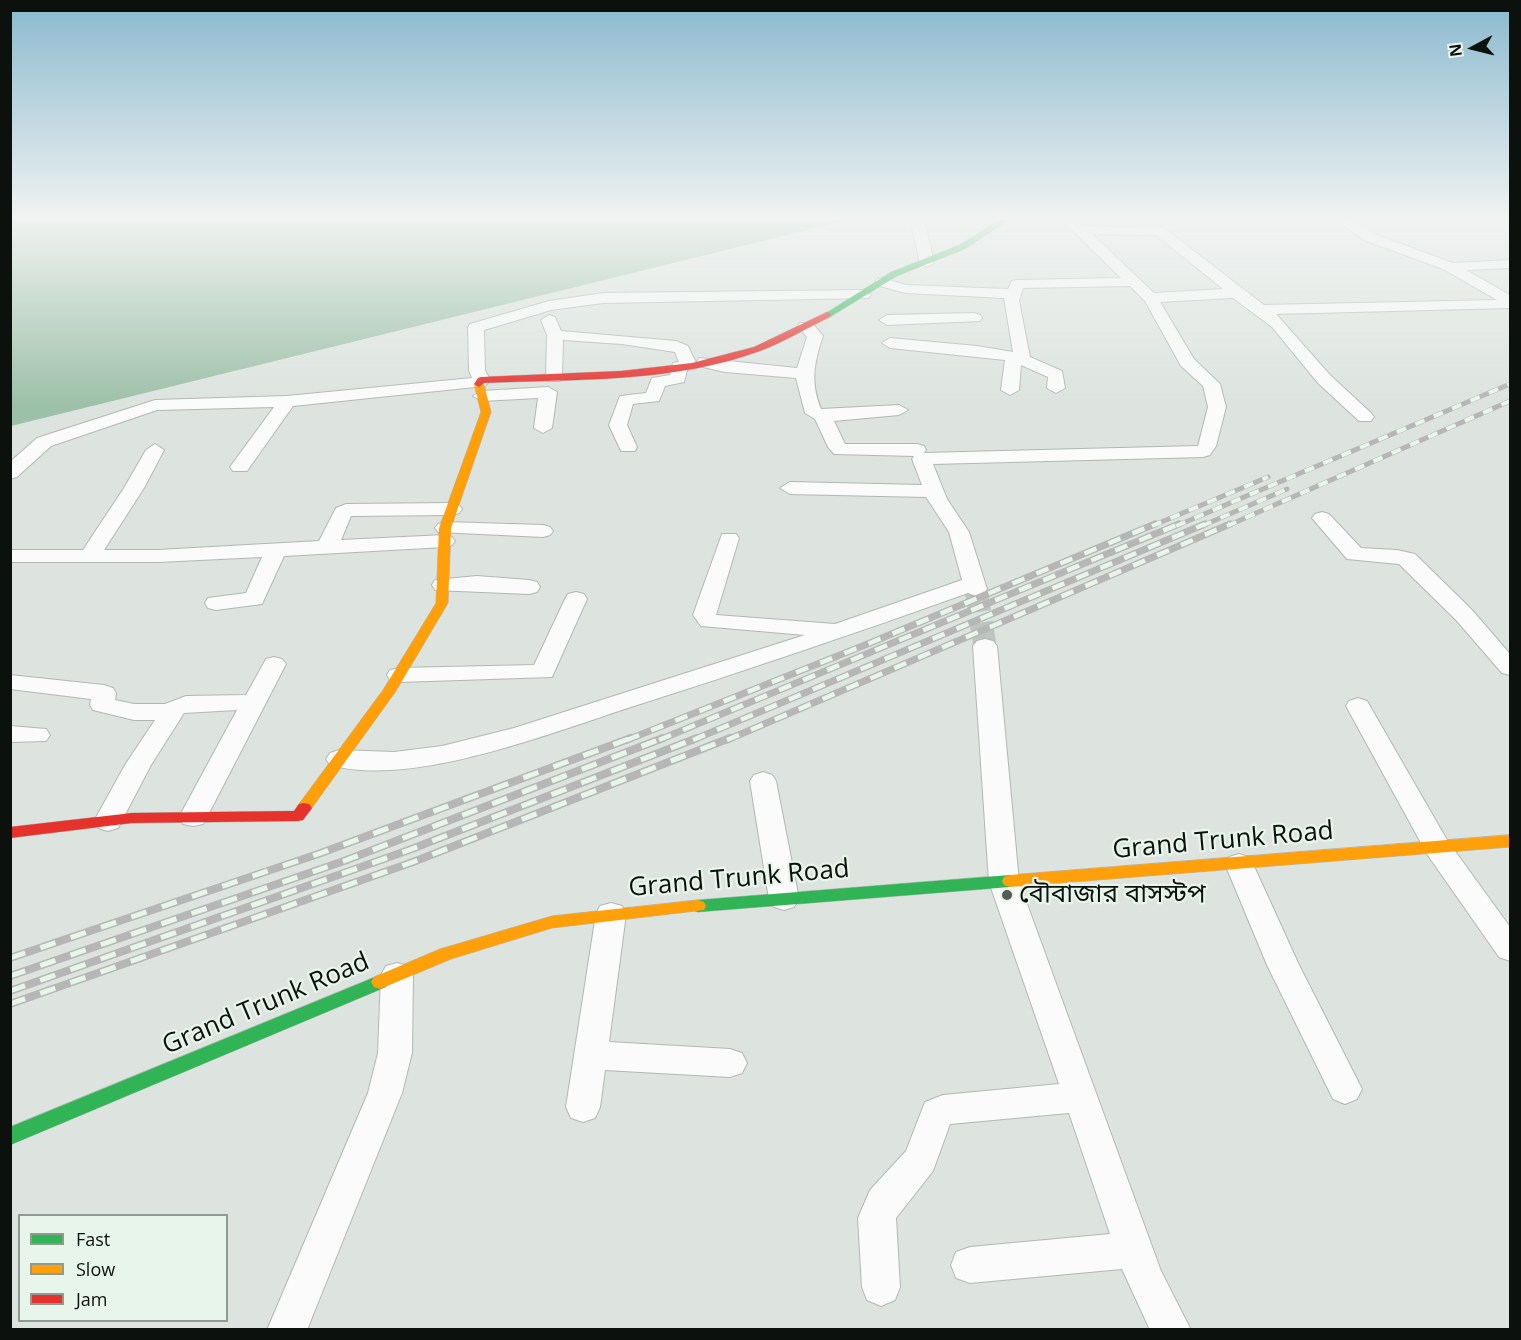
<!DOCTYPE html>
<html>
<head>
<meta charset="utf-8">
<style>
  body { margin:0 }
  #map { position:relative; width:1521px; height:1340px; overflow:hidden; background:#dde4df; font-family:"Open Sans",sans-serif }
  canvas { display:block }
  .frame { position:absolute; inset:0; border:12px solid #0c110d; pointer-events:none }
  .legend { position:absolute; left:18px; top:1214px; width:210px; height:108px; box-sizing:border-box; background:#e7f5eb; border:2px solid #8f9a92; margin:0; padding:8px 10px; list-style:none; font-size:18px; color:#0c110d }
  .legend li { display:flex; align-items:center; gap:12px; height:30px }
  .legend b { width:30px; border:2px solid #8f9a92 }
  .north { position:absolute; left:1443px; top:18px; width:60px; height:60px; -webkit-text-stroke:4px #e7f5eb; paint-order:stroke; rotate:263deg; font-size:16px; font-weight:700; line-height:24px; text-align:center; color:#0c110d }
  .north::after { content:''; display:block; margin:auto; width:21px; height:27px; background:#0c110d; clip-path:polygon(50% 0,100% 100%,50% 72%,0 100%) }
</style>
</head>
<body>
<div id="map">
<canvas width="1521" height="1340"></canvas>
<div class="frame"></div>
<ul class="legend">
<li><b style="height:8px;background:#30b455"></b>Fast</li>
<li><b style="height:8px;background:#ff9f0a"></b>Slow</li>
<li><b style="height:8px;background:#e5322d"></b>Jam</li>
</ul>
<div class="north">N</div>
</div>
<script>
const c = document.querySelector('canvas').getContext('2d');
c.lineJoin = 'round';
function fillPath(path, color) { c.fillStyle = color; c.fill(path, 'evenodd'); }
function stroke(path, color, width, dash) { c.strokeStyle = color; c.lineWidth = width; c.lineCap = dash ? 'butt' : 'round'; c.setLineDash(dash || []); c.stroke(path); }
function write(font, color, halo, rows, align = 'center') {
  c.font = font + ' "Open Sans","Noto Sans Bengali",sans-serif'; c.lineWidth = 4.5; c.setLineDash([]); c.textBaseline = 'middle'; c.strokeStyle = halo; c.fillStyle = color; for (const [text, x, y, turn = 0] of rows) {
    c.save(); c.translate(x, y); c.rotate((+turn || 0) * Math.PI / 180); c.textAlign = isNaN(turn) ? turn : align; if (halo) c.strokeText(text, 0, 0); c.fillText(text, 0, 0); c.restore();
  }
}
fillPath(new Path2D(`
  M11,217H860L11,426Z`), '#9dc0a8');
stroke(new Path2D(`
  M976,589L985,646`), '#bec4c0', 23, [23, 11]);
const street = new Path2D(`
  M1059,217H1074L1083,226L1164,228L1264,305L1497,300L1443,269L1364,240L1331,217H1347L1374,234L1453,263L1510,260V268L1466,270L1510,295V308L1276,314L1330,375L1371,413L1374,417L1371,421H1359L1318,383L1272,327L1233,298L1160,302L1194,359L1220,384L1226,407L1216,446L1210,455L1203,457L933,464L947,499L969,532L987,589L984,594L976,596L968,593C856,633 744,671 631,707C550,733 413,788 330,765L326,759L330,753L339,750L394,752L442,746L514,728L805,635L701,626L693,615L722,534H736L739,538L716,615L835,624L962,580L949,532L926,497L790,494L780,488L790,482L922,485L912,459L914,456L834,454L828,447L815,419L805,413L796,378L725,372L699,366L697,362L699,358L797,368L807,337L798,326L800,323H812L823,336C814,363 810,382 821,409L899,405L908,410L899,415L834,421L845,444H917L924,446L926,450L924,453L1198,446L1208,407L1203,386L1181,366L1145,301L1130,286L1023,288L1019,301L1030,357L1062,371L1065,388L1056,393L1047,388L1048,377L1021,365L1019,390L1010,395L1001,390L1005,360L890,348L882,343L890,338L977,346L1013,352L1004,298L905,293L877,285L875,282L877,279L882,278L906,285L1008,289L1012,281L1017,280L1121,278ZM1092,234L1156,235L1223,289L1154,293Z
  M1191,217H1206L1208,220L1201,224Z
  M918,219L925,223L934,263L927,267L920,263L911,223Z
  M863,290L871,295L868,298L603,303L551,310L484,330L485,370L490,380L485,386L293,406L247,471H233L230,467L274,407L157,410L51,446L17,477L10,479V462L37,438L155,400L287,396L472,378L469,370L468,327L470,324L549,301L603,293Z
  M974,313L980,315L982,318L980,321L887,325L879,320L887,315Z
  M549,315L555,317L561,331L676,341L688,346L697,365L695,369L687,370L684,382L665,386L659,401L633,404L627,425L637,447L635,451H621L609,425L620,396L646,393L652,378L670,375L673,363L679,362L675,352L622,344L563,340L562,377L560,381H548L546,377L547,335L541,320Z
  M548,387L557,392L552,428L543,433L534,428L538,398L482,401L473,396L482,391Z
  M155,444L164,450L144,488L104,550H158L319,541L336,508L346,504L452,503L459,505L462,509L459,513L452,515L351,516L341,540L445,535L452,537L455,541L452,545L445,547L284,556L262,604L216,610L208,608L205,603L208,598L246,593L262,557L158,562H10V550H83L124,488L146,450Z
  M1322,512L1329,514L1361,548L1397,550L1415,554L1472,610L1510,654V675L1502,673L1456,620L1399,564L1347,559L1312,518L1315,514Z
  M445,522L543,525L550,527L553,531L550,535L543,537L438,532L435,528L438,524Z
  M477,576L529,580L537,582L540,587L537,592L529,594L435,590L432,585L435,580Z
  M576,592L584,594L587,599L552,677L399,682L390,680L387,675L390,670L399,668L534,665L565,599L568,594Z
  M985,639L993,641L997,646L1019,882L1161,1271L1191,1330H1150L1122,1269L970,1283L956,1278L951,1265L956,1252L970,1247L1110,1234L1069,1113L950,1124L933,1171L896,1218L900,1287L895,1300L881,1306L867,1300L862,1287L858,1218L870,1190L906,1151L925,1102L943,1095L1059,1084L989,882L973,646L977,641Z
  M274,657L282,659L286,664L207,817L203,824L193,826L183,824L179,817L237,710L184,713L151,765L118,828L108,831L98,828L94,821L125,765L155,720H134L93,710L90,705L91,699L10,689V675L104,685L113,688L116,693L115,700L134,704H165L186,696L246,695L266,659Z
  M1358,698L1367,701L1447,840L1510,927V961L1499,957L1427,854L1346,706L1349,701Z
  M10,726L46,729L50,735L46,741L10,742Z
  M763,772L772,775L776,781L799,899L794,907L784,910L774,907L769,899L750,781L754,775Z
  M1239,854L1249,857L1253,864L1299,965L1362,1089L1357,1099L1345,1104L1333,1099L1267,965L1225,864L1229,857Z
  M611,903L622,906L626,914L609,1042L730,1049L742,1053L747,1063L742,1073L730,1077L605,1070L600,1107L595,1118L583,1122L571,1118L566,1107L596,914L600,906Z
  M397,963L408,966L413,975L412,1053L402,1093L307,1330H267L368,1093L378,1053L381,975L386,966Z`);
const fast = new Path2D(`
  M1004,217H1013L965,249L897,276L830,317L823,315L891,272L959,245Z
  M1010,875L1016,877L1018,881L1016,885L1010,887L698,912L692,910L690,906L692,902L698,900Z
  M380,975L386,977L389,982L386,987L10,1145V1127Z`);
const slow = new Path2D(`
  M479,381L484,384L491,412L451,528L448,603L396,691L309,812H299L296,808L299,804L383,690L436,603L439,528L481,412L474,384Z
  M1510,835V847L1010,887L1004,885L1002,881L1004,877L1010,875Z
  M698,900L704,902L706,906L704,910L552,928L451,959L380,989L374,987L371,982L374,977L440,949L552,916Z`);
const jam = new Path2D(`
  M827,312L830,313V317C807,328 784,342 760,351C673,383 576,379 484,383L479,387L474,384L478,378L481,377L621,371L692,363L754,347Z
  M304,803L309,804L312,808L303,820L298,821L132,823L10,838V827L132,813L294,811L299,804Z`);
stroke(street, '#b2b7b4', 2);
stroke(fast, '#b2b7b4', 1);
stroke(slow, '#b2b7b4', 1);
stroke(jam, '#b2b7b4', 1);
fillPath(street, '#fafbfa');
fillPath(fast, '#30b455');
fillPath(slow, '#ff9f0a');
fillPath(jam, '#e5322d');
const railFar2 = new Path2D(`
  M1152,526L1268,477
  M1176,526L1510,384
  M1202,526L1287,489
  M1227,526L1510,401`);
const railFar1 = new Path2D(`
  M627,740L870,643L1155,524
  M659,740L1179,524
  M693,740L1205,524
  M727,740L1230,524`);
const rail = new Path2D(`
  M10,958L321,853L631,738
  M10,976L344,861L663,738
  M10,991L409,850L697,738
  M10,1004L413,862L730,738`);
stroke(railFar2, '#b5b6b5', 5);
stroke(railFar1, '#b5b6b5', 7);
stroke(rail, '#b5b6b5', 8);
stroke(railFar2, '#e7f5eb', 4, [10]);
stroke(railFar1, '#e7f5eb', 4.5, [13]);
stroke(rail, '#e7f5eb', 5, [16]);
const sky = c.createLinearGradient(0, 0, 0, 405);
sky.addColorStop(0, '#8ab9ce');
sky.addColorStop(0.54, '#f0f3f1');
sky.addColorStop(1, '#f0f3f100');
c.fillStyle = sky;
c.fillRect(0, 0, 1521, 405);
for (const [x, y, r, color] of [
  [1007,895,6,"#555b56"]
]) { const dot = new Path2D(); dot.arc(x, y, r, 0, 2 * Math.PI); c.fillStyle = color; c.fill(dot); stroke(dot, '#e7f5eb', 2); }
write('26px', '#0c110d', '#e7f5eb', [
  ["Grand Trunk Road",1223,841,-5],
  ["Grand Trunk Road",739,879,-5],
  ["Grand Trunk Road",266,1004,-23]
]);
write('26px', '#0c110d', '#e7f5eb', [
  ["বৌবাজার বাসস্টপ",1019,895]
], 'left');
</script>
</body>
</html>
